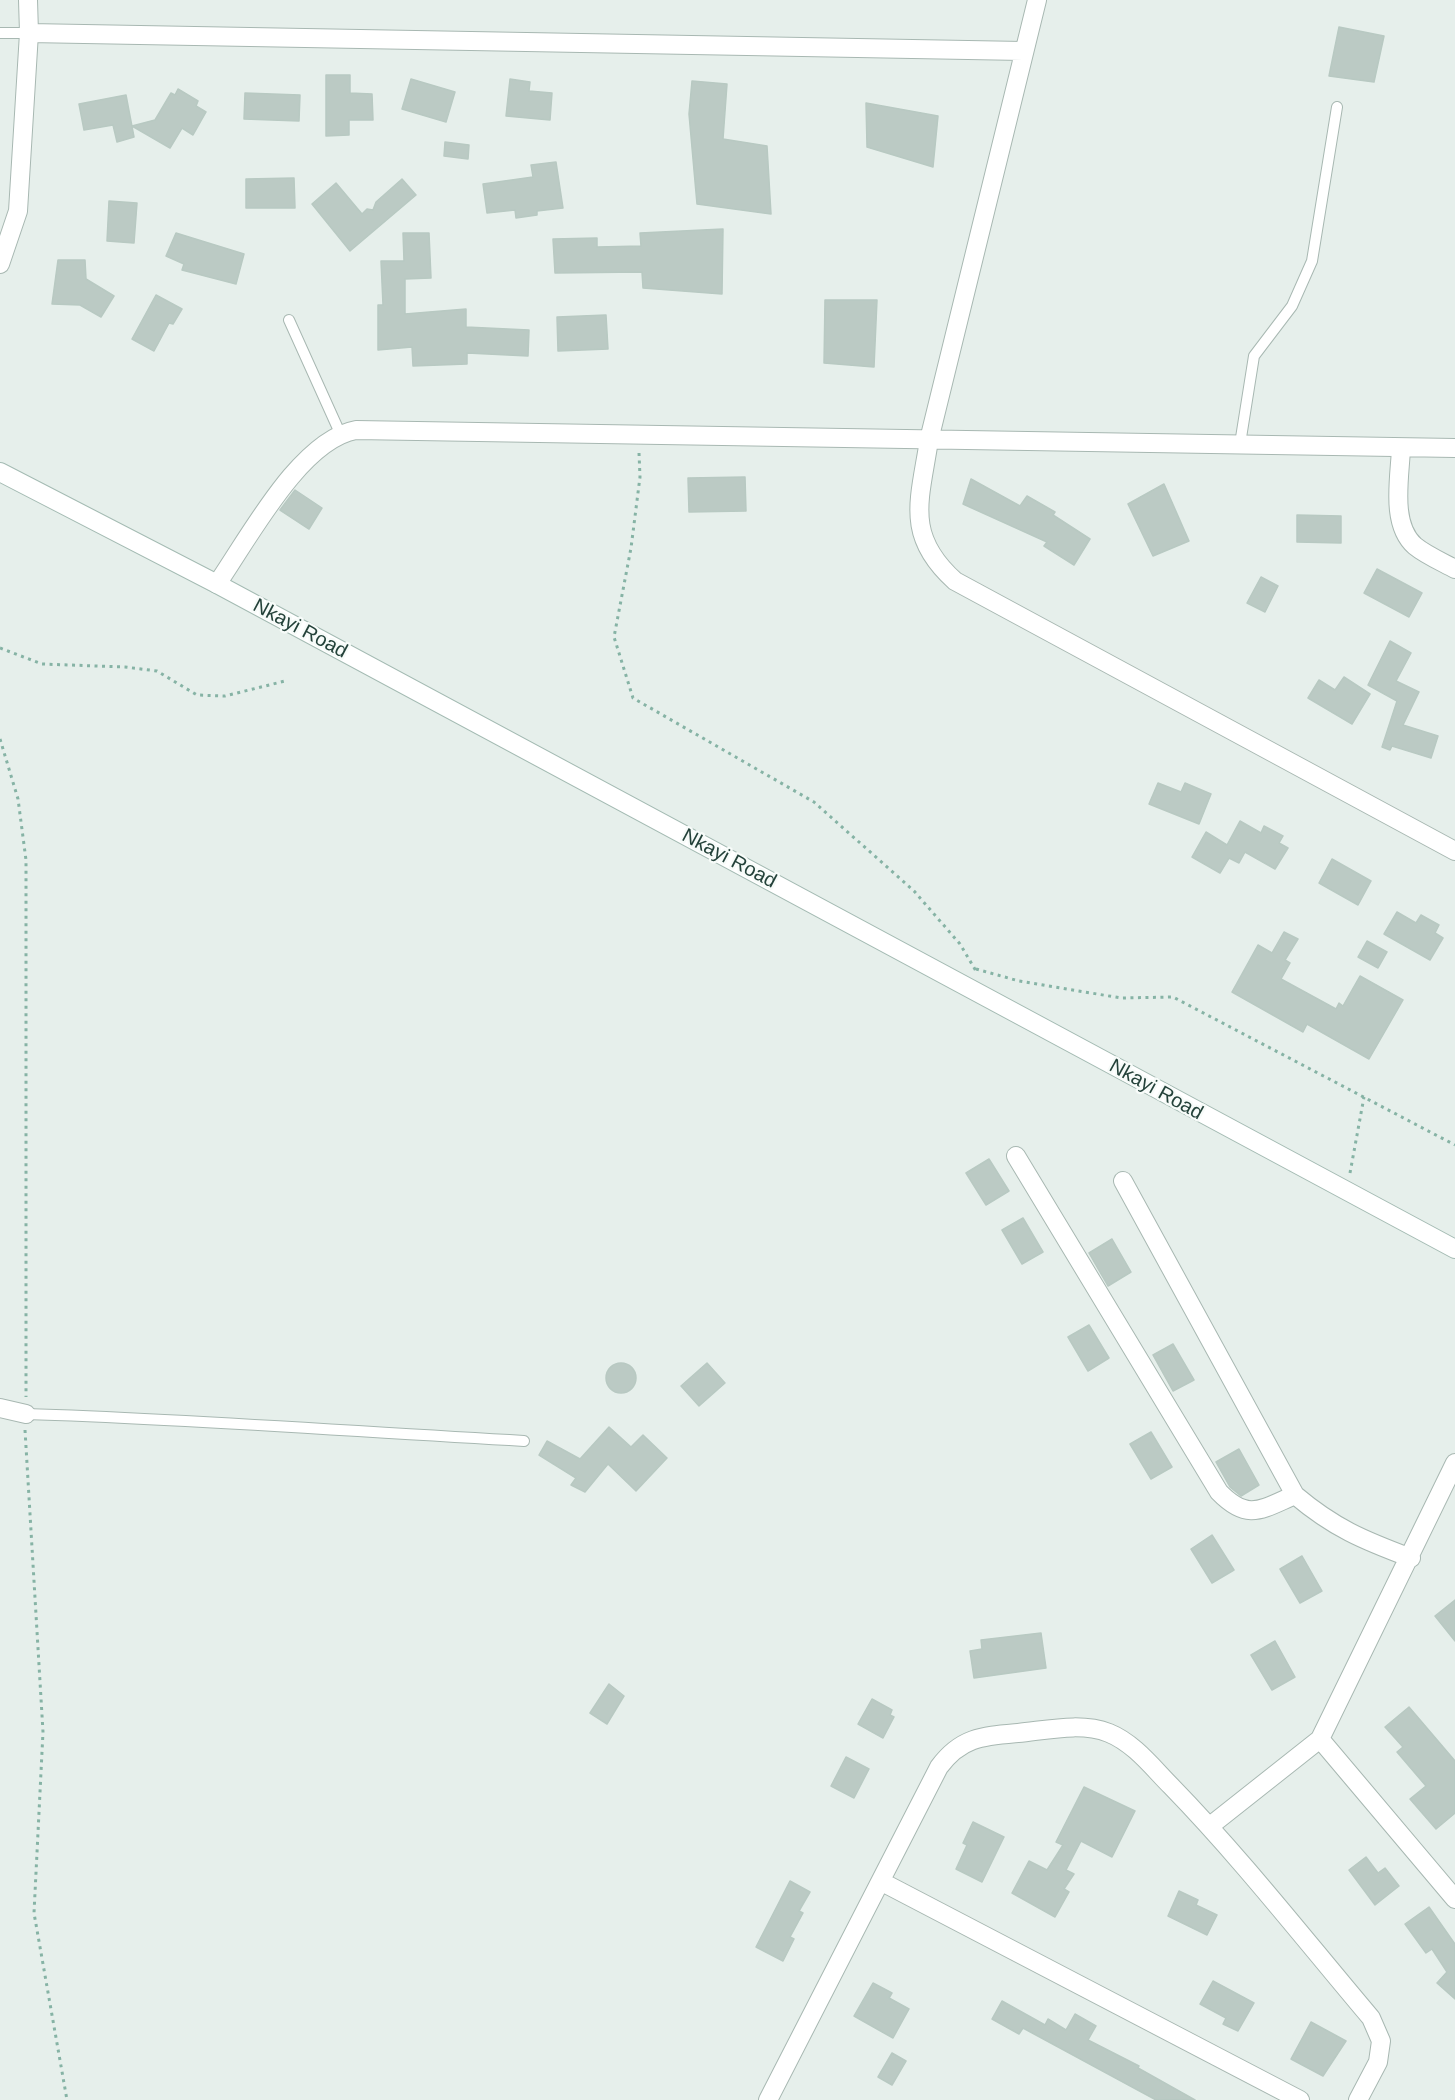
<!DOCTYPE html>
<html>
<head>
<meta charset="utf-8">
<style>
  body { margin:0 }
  canvas { display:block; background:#e6efeb }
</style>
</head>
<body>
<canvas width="1455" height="2100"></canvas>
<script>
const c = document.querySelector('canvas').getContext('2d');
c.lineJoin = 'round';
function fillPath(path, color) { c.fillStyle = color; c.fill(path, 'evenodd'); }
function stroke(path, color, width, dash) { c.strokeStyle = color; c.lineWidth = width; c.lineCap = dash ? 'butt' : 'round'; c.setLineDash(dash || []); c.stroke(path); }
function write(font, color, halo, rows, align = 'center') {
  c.font = font + ' Helvetica,sans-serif'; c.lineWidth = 4.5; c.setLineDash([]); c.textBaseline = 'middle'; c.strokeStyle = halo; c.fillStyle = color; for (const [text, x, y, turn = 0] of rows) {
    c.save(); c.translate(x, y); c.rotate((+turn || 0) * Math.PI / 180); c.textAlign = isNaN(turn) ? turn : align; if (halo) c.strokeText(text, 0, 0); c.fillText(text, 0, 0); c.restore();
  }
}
const building = new Path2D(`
  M1339,27L1384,36L1374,82L1329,76Z
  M326,75H350V93L372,94L373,120H349V135L326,136Z
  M411,79L455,92L446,122L402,109Z
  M510,79L530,82L529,91L552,93L550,120L506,116Z
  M692,81L727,84L723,139L767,146L771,214L697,204L689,114Z
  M178,89L198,101L196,106L206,112L193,135L182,128L170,148L132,126L155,120L171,93L175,95Z
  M245,93L300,95L299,121L244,119Z
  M126,95L134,137L117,142L113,125L84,130L79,104Z
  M866,103L938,116L933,167L867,147Z
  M445,142L469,145L468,159L444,156Z
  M556,162L563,208L537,211V215L516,218L515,210L487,213L483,184L533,177L531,165Z
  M294,178L295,208H246V179Z
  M402,179L416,195L350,251L312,204L336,183L362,214L367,209L373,210L376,202Z
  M109,201L137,203L134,243L107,241Z
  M723,229L722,294L643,288L642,272L555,273L553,239L597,238V247L641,246L640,233Z
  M176,233L244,254L236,284L182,270L184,264L166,256Z
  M403,233H429L431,278L405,279V314L466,309V327L529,330L528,356L467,353V364L413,366L412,347L378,350V305H383L381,261H404Z
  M58,260H85L86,279L114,296L101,317L80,305L52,304Z
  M156,295L182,309L173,324L169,323L154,351L132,339Z
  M825,300H877L874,367L824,363Z
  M606,315L608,349L558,351L557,317Z
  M745,477L746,511L689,512L688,478Z
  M971,479L1020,506L1027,496L1055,512L1053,515L1090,539L1074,565L1044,546L1047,542L963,504Z
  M1164,484L1189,541L1153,556L1128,504Z
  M295,490L322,508L309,529L280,510Z
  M1297,515L1341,516V543L1297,542Z
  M1377,569L1422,593L1409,617L1364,593Z
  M1261,577L1278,586L1265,612L1247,603Z
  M1390,641L1411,653L1396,681L1419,692L1403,725L1438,736L1431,758L1392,746L1390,750L1382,747L1397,701L1368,685Z
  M1344,677L1370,694L1352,724L1308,698L1319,680L1335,690Z
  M1158,783L1181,792L1185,783L1211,794L1199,824L1149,804Z
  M1240,821L1261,833L1264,826L1283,836L1279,843L1288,848L1275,869L1245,852L1239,863L1229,858L1220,873L1192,857L1206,832L1227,845Z
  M1332,859L1371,881L1358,905L1319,883Z
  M1397,912L1416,923L1421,915L1439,925L1435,933L1443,938L1430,960L1384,934Z
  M1284,932L1298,939L1285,960L1290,963L1281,979L1336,1009L1339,1003L1343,1006L1360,976L1403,1000L1369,1059L1307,1024L1303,1032L1232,992L1258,945L1272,953Z
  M1367,941L1387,952L1378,968L1358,957Z
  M989,1159L1009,1191L986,1205L966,1173Z
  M1023,1218L1043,1252L1022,1264L1002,1230Z
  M1112,1239L1131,1272L1108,1286L1089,1253Z
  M1089,1325L1109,1358L1088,1371L1068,1337Z
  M1173,1344L1194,1380L1173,1391L1153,1355Z
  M606 1378a15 15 0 1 1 30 0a15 15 0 1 1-30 0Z
  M707,1363L725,1383L699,1406L681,1386Z
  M609,1427L631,1447L643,1435L667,1458L636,1491L608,1464L585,1492L571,1485L576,1478L539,1455L547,1441L580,1459Z
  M1151,1432L1172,1467L1151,1479L1130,1444Z
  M1239,1449L1259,1485L1241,1496L1230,1487L1216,1462Z
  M1212,1535L1234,1570L1212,1583L1191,1549Z
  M1302,1556L1322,1591L1300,1603L1280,1569Z
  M1455,1600V1641L1435,1616Z
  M1041,1633L1046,1668L974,1678L970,1651L982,1649L981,1640Z
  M1275,1641L1295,1677L1272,1690L1251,1655Z
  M609,1684L624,1696L607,1724L590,1713Z
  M872,1699L892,1710L890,1715L894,1717L883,1738L858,1724Z
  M1409,1707L1455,1761V1813L1436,1829L1410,1799L1426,1786L1397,1752L1403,1747L1385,1727Z
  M846,1757L869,1769L854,1798L831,1786Z
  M1084,1787L1135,1811L1112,1857L1081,1841L1066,1870L1074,1874L1064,1889L1069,1892L1055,1917L1012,1893L1029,1861L1047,1870L1063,1845L1056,1842Z
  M973,1822L1004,1837L982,1882L956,1869L967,1845L963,1843Z
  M1366,1857L1378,1873L1385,1868L1399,1886L1375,1905L1349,1870Z
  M790,1881L810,1892L799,1911L803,1913L790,1937L794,1939L783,1961L756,1947Z
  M1179,1891L1198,1900L1196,1905L1217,1915L1207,1935L1168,1916Z
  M1429,1907L1455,1944V1999L1437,1983L1447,1972L1432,1949L1426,1953L1405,1924Z
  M1213,1981L1254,2003L1238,2031L1223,2024L1226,2018L1200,2004Z
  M873,1983L892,1993L889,1998L909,2009L893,2038L854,2016Z
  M1002,2001L1045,2025L1048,2019L1066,2030L1075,2014L1096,2026L1088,2040L1139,2066L1138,2068L1195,2100H1156L1023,2028L1019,2034L992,2019Z
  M1311,2022L1346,2041L1323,2076L1291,2059Z
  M892,2053L906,2061L892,2085L878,2077Z`);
fillPath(building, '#bbcac4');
stroke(building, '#b8c9c2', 1.5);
const lane = new Path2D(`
  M0,33H29
  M289,320L340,433
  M1240,444L1254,356L1292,306L1312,261L1337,107
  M26,1414C192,1419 358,1432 524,1441`);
const street = new Path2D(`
  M1037,0L929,440C920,500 904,535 955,581L1455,851
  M29,33L1023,51
  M0,264L18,211L29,33L28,0
  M1401,448C1400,477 1390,524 1415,546C1426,555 1442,562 1455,569
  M217,584C249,538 300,440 356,430L1455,448
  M1016,1156L1219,1492C1248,1522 1262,1509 1295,1495
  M1123,1181L1295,1495C1334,1528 1363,1540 1411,1558
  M0,1408L26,1414
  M1320,1739L1455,1899
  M1210,1826L1320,1739L1455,1463
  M882,1882L1300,2100
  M768,2100L939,1767C961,1737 983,1736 1018,1733C1048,1730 1081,1722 1109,1733C1134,1743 1153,1768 1171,1786C1242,1859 1305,1940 1371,2018L1381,2041L1378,2062L1358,2100`);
const secondary = new Path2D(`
  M0,472L217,584L1455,1249`);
stroke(lane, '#a8b8b2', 12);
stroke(street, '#a8b8b2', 20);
stroke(secondary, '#a4bbb3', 20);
stroke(new Path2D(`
  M639,453L640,477L631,548L614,637L633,698L814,802L914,891L960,944L976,971
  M0,648L42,664L125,667L157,671L197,695L225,696L285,681
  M0,739L18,799L26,860V1397
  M976,969L1019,981L1121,998L1173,997L1455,1145
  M1350,1173L1364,1097
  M25,1430L43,1732L34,1913L67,2100`), '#86b3a5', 3, [3, 4.5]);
stroke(lane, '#fff', 10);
stroke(street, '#fff', 18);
stroke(secondary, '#fff', 18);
write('20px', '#24423a', '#f7fbf9', [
  ["Nkayi Road",300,629,28],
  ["Nkayi Road",729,859,28],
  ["Nkayi Road",1156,1090,29]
]);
</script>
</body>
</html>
